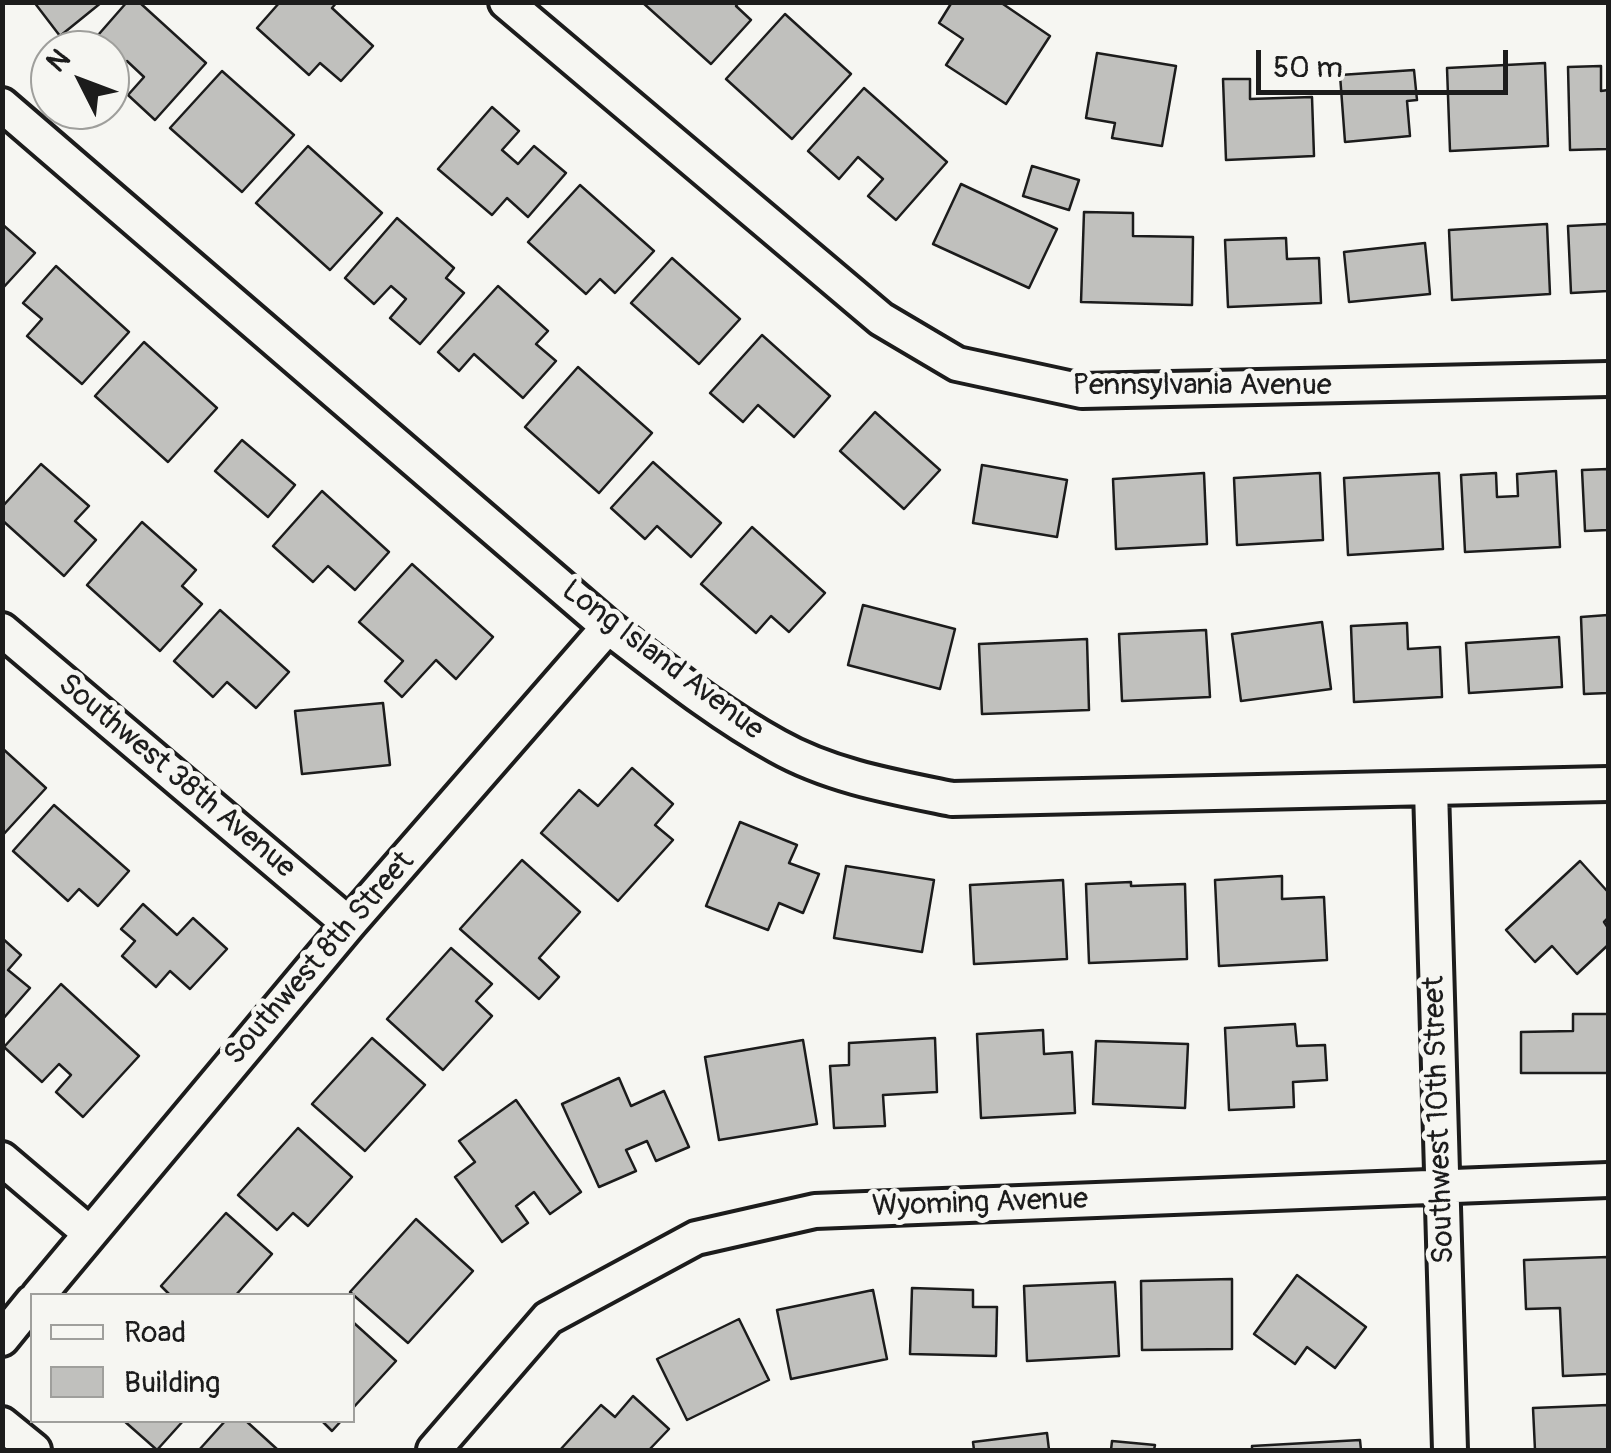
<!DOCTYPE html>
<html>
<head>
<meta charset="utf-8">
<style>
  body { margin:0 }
  #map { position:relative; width:1611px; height:1453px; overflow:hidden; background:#f6f6f2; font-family:Pangolin,sans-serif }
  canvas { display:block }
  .frame { position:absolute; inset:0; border:5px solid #1c1c1c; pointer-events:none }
  .legend { position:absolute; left:30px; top:1293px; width:325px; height:130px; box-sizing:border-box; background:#f6f6f2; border:2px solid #9f9f9c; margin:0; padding:12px 18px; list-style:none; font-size:30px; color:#1c1c1c }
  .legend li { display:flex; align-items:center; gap:20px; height:50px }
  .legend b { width:50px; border:2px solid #9f9f9c }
  .north { position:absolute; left:30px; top:30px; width:100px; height:100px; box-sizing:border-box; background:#f6f6f2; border:2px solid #9f9f9c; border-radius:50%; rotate:312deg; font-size:28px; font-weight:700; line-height:40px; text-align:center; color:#1c1c1c }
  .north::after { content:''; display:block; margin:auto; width:35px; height:45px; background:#1c1c1c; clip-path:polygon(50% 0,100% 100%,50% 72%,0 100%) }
  .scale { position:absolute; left:1256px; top:50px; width:252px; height:45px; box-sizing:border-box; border:5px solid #1c1c1c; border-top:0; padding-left:12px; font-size:30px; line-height:35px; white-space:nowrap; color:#1c1c1c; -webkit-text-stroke:8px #f6f6f2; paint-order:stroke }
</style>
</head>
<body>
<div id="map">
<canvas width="1611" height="1453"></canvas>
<div class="frame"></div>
<ul class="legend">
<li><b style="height:12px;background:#f6f6f2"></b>Road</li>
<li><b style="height:28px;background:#c0c0bd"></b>Building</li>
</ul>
<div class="north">N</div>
<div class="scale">50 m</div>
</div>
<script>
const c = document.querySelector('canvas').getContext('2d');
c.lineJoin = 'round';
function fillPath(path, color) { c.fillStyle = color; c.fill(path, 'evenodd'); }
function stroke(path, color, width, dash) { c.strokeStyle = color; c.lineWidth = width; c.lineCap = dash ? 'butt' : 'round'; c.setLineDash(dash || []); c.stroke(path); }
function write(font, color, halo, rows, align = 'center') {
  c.font = font + ' Pangolin,sans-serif'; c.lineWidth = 10; c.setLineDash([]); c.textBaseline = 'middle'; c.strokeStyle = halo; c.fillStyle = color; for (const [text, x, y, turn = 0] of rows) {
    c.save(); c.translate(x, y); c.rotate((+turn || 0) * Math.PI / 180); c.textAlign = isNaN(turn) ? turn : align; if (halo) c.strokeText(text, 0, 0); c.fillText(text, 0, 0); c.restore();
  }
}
const building = new Path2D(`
  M34,2H102L60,36Z
  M127,2H139L206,63L155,120L128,95L144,77L127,61L110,80V50H85Z
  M280,2H337L332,8L373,46L341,81L320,63L309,75L257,28Z
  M642,2H739L736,6L751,20L711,64Z
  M952,2H1000L1050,36L1006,104L946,65L963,39L939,23Z
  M785,14L851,74L792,139L726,79Z
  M1097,53L1176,66L1162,146L1112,138L1115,123L1086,118Z
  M1545,63L1548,146L1450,151L1447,68Z
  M1601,66V91L1608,90V149L1570,150L1568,67Z
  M1414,70L1417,100L1407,101L1410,136L1345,142L1340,75Z
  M222,71L294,135L242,192L170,128Z
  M1223,79H1250V99L1312,97L1314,156L1226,160Z
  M864,88L947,162L896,220L868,196L883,179L858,157L839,179L808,151Z
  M492,107L519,131L502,150L518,164L534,146L566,173L528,217L507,198L492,215L438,169Z
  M308,146L382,213L330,270L256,203Z
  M1032,166L1079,180L1069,210L1023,196Z
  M961,184L1057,229L1029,288L933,244Z
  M580,185L654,251L615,293L600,279L586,294L528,242Z
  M1084,212L1133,213V236L1193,237L1192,305L1081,302Z
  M397,218L454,268L446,278L464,293L420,344L390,318L406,299L391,286L374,304L345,278Z
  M2,224L35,253L2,289Z
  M1547,224L1550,294L1452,300L1449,230Z
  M1608,224V291L1571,293L1568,226Z
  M1286,238L1287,259L1319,258L1321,303L1228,307L1225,240Z
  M1425,243L1430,294L1349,302L1344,252Z
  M672,258L740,319L699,364L631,303Z
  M56,266L129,332L82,384L27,336L42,319L23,303Z
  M498,286L548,331L536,344L556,361L523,398L474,354L459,371L438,352Z
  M762,335L830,396L794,437L758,405L743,422L710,393Z
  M144,342L217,408L168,462L95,396Z
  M578,367L652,433L599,493L525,427Z
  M875,412L940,470L904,509L840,451Z
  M242,440L295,485L268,517L215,471Z
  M653,462L721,523L691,557L657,526L645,539L611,508Z
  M41,464L89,506L75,521L96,540L64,576L2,520V507Z
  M982,465L1067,480L1057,537L973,523Z
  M1608,469V530L1585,531L1582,470Z
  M1556,471L1560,547L1465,552L1461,475L1496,473L1497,497L1518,496L1517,474Z
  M1204,473L1207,544L1116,549L1113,479Z
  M1320,473L1323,540L1237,545L1234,478Z
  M1439,473L1443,549L1348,555L1344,478Z
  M322,491L389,552L355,590L328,566L313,582L273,546Z
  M142,522L196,570L182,586L202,604L160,651L87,585Z
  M752,527L825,593L789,632L771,616L756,633L701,584Z
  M412,564L493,637L456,679L436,660L402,697L385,681L403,661L359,622Z
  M863,605L955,629L940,689L848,665Z
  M220,610L289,672L256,708L227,682L213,697L174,661Z
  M1608,615V693L1584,694L1581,617Z
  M1322,622L1331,689L1241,701L1232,634Z
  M1407,623L1408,649L1440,647L1442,697L1354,702L1351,626Z
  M1206,630L1210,697L1122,701L1119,634Z
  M1559,637L1562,687L1469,693L1466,643Z
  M1087,639L1089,710L982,714L979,644Z
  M383,703L390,765L302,774L295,711Z
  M2,748L46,788L2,836Z
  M632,768L673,804L655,825L673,840L618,901L541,833L579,790L598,806Z
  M54,805L129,871L98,906L79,889L68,901L13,851Z
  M740,822L797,845L789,863L819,874L803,913L779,903L768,930L706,906Z
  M522,860L580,912L539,958L559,977L539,999L460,929Z
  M1580,861L1608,892V918L1604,922L1608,928V945L1577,974L1552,946L1535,962L1506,930Z
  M846,866L934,880L922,952L834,938Z
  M1282,876V899L1324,897L1327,960L1219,966L1215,880Z
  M1063,880L1067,959L974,964L970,885Z
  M1131,882V886L1185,884L1187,959L1089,963L1086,884Z
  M143,904L177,935L193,918L227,949L190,989L170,971L156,987L122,956L135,941L121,929Z
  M2,938L21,955L8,970L30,988L2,1020Z
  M451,948L492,984L476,1001L492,1016L443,1070L387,1019Z
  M61,984L139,1056L83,1117L56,1092L71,1075L59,1064L42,1082L4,1047Z
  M1573,1014H1608V1073H1521V1032L1573,1031Z
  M1295,1024L1297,1046L1325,1045L1327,1080L1293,1082L1294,1107L1229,1110L1225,1028Z
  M1043,1030L1044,1054L1072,1052L1075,1113L981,1118L977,1034Z
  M372,1038L425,1085L365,1151L312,1104Z
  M935,1038L937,1092L883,1095L885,1126L834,1128L830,1066L849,1065V1043Z
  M803,1040L817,1124L719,1140L705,1057Z
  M1096,1041L1188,1044L1185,1108L1093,1104Z
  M619,1078L631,1106L664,1091L689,1147L656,1161L647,1141L626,1150L636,1171L599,1187L562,1104Z
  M516,1100L581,1192L550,1214L534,1192L516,1206L528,1223L502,1242L455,1177L475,1162L459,1141Z
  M298,1128L352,1177L308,1226L293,1213L277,1230L238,1195Z
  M226,1213L272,1254L235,1296H171L161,1286Z
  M416,1219L473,1271L408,1343L350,1292Z
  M1608,1257V1374L1563,1376L1560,1308L1526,1309L1524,1260Z
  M1297,1275L1366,1327L1335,1368L1307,1347L1295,1364L1254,1334Z
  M1232,1279V1349L1142,1350L1141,1281Z
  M1115,1282L1119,1356L1027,1361L1024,1286Z
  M912,1288L973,1290V1307H997L996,1356L910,1354Z
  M873,1290L887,1359L791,1379L777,1310Z
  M739,1319L769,1380L687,1420L657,1359Z
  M354,1323L396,1361L352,1409V1324Z
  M633,1396L669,1429L649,1450H560L601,1405L615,1417Z
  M1608,1405V1450H1535L1533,1408Z
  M123,1420H184L157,1450Z
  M226,1420H245L278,1450H199Z
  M321,1420H342L332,1431Z
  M1047,1433L1049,1450H974L973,1442Z
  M1360,1440L1361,1450H1252V1446Z
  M1112,1441L1155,1445L1154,1450H1111Z`);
fillPath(building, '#c0c0bd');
stroke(building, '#1c1c1c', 2.5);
const street = new Path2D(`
  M506,2L881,319L957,364L1082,391L1608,379
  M2,105L608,627C663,669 717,713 777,746C830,776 893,787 952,799L1608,784
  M2,630L349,924
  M1431,789L1450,1450
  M2,1159L88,1232
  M38,1296L349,924L608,627
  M2,1339L32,1302
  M2,1424L34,1450
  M434,1450L548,1318L696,1238L815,1211L1608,1180`);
stroke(street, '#1c1c1c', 40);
stroke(street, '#f6f6f2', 32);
write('30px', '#1c1c1c', '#f6f6f2', [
  ["Pennsylvania Avenue",1202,386],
  ["Long Island Avenue",662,661,37],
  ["Southwest 38th Avenue",176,777,40],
  ["Southwest 8th Street",320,959,-49],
  ["Southwest 10th Street",1440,1120,-92],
  ["Wyoming Avenue",980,1204,-2]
]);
</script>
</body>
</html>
